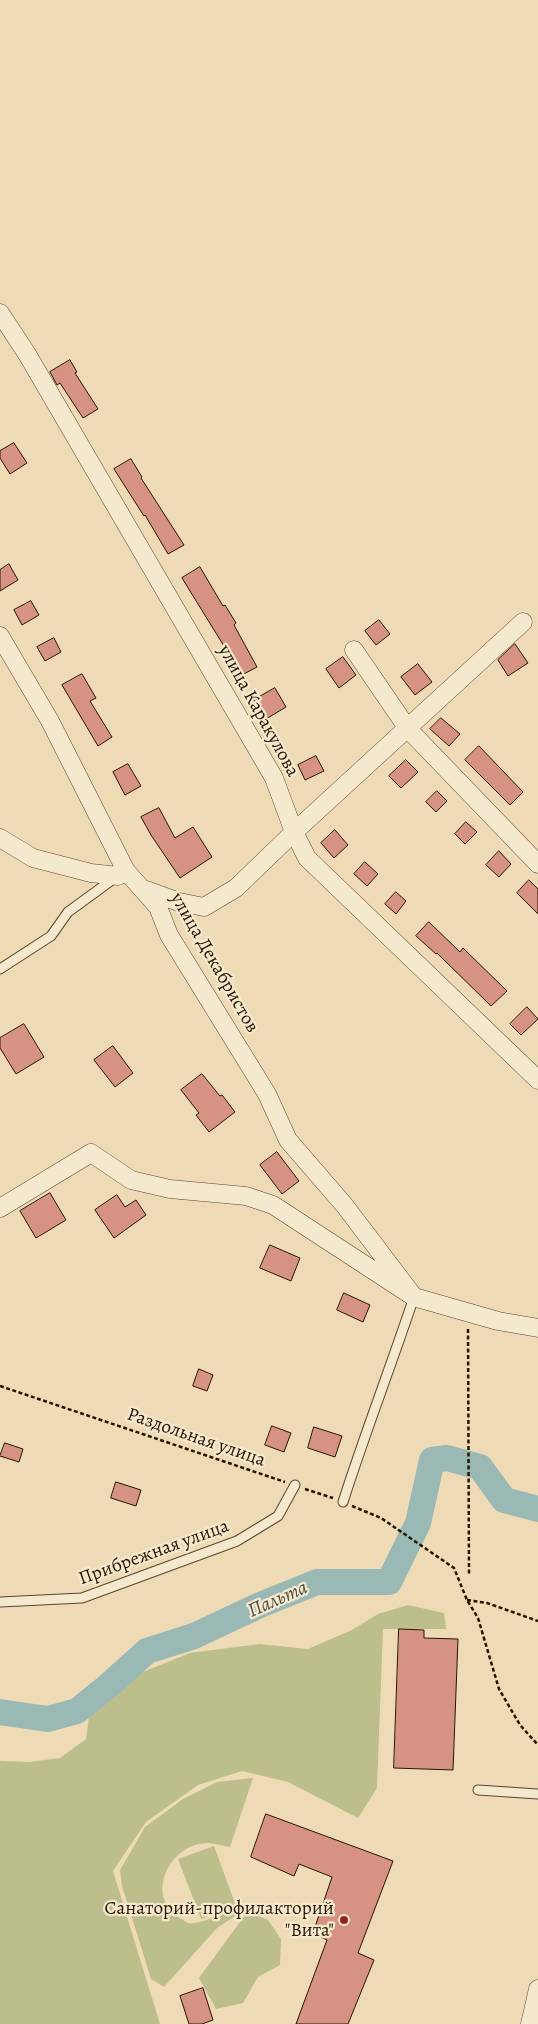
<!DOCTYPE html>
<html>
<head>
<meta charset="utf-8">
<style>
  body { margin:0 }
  canvas { display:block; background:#eedbb5 }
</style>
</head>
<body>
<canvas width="538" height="2024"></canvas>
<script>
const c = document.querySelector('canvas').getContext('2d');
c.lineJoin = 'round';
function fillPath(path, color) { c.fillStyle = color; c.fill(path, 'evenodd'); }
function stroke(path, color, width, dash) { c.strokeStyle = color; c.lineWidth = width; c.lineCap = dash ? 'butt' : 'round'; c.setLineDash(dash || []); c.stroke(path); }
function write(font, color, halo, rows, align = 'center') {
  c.font = font + ' Alegreya,serif'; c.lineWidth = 4.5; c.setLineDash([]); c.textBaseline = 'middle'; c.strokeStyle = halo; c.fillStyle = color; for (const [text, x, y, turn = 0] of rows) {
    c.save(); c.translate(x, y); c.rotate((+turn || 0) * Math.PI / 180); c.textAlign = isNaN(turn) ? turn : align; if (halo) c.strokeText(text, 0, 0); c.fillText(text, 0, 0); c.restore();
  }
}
fillPath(new Path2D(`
  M408,1605L444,1613L446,1629H383L377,1788L358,1818L288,1782L242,1771L198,1785L146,1822L113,1871L160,2024H0V1761L29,1762L60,1758L86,1739L90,1709L133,1676L190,1653L259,1644L308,1649L352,1630L378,1614Z
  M253,1778L230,1847C223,1846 214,1843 207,1843C170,1844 145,1894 178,1917C181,1918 185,1922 188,1923C198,1926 226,1911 240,1909L238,1914L217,1928L164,1987L151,1979L122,1886L120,1870L145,1827L183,1799L217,1782Z
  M214,1846L236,1906L201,1919L178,1859Z
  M248,1911L268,1920L281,1939L280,1965L258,1977L243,2003L216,2009L199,1978Z`), '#bcbf8b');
stroke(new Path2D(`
  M0,1712L48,1719L77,1711L108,1686L147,1651L194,1636L260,1605L317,1582H389L418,1523L432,1460L447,1458L480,1467L504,1500L538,1509`), '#9bb9b4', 26);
const building = new Path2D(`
  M70,360L77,372L75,373L98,409L83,418L60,383L57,385L50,372Z
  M14,443L27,463L10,474L0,458V451Z
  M131,459L142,477L141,478L184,545L168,554L145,515L144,516L114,469Z
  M9,564L18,580L0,591V570Z
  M200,567L223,606L225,605L236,623L234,625L257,667L240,676L227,651L182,578Z
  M31,601L39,615L22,625L14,610Z
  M379,620L390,634L376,645L365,631Z
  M54,638L61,652L45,661L37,647Z
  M515,644L528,663L508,676L498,660Z
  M343,657L356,675L339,688L326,669Z
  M418,664L432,682L415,695L401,677Z
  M82,674L96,698L90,701L112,737L98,746L62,685Z
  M275,688L286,707L266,719L254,700Z
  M441,718L460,734L449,746L430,729Z
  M479,746L523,792L510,805L465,760Z
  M316,756L324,771L305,780L298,765Z
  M406,760L418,772L401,788L389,776Z
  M128,764L141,786L125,795L113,772Z
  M437,791L447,801L436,812L426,802Z
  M159,808L175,838L193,827L212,857L180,878L151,835L141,817Z
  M466,822L477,832L465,844L455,834Z
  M335,830L348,845L334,858L321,843Z
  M499,851L511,864L499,877L486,865Z
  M365,862L378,874L367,886L354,874Z
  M529,880L538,889V914L517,893Z
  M396,892L406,901L396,914L385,904Z
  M429,922L460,952L463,948L507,991L491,1006L437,953L436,954L416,936Z
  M527,1007L538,1019L521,1035L510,1024Z
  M24,1024L44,1057L16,1074L0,1048V1038Z
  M113,1046L133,1073L115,1087L94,1060Z
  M202,1074L220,1096L222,1095L235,1112L209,1132L196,1115L199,1113L181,1090Z
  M277,1152L299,1181L282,1194L260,1165Z
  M50,1193L66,1220L36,1238L20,1211Z
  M117,1195L125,1207L136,1200L146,1215L114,1238L95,1210Z
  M270,1245L300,1258L291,1281L260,1268Z
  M344,1293L370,1305L363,1322L337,1310Z
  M199,1369L213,1375L207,1391L193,1386Z
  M272,1426L291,1433L284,1452L265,1445Z
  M314,1427L342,1436L335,1457L308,1448Z
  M5,1443L23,1449L19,1462L0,1456Z
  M116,1482L141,1490L136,1506L111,1498Z
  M399,1629L424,1630V1638L458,1639L453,1770L394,1768Z
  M266,1814L393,1861L358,1953L374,1960L348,2024H296L327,1940L313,1933L332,1877L299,1864L294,1876L251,1857Z
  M203,1988L213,2020L202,2024H189L180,1996Z`);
fillPath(building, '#d69282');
stroke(building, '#261501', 1);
const lane = new Path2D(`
  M0,969L51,936L68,912L116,877
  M343,1502C365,1433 391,1366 414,1297
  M0,1602L82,1598L237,1541L278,1516L295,1485
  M478,1790L538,1794`);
const street = new Path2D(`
  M0,313L27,354L274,778L294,832L307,858L538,1080
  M0,636L50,721L126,871L158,907L169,935L267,1094L288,1140L345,1206L414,1297
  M354,650L408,729L538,864
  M0,838L33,858L91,873L118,876L126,871
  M146,890L179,902L204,907L236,888L294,832L523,622
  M0,1208L91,1153L131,1180L170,1189L246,1196L273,1205L414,1297L498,1321L538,1328
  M530,2024L538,1989`);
stroke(lane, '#58462e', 11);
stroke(street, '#58462e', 19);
stroke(new Path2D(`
  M468,1329L469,1574
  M0,1386L285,1482
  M305,1489L333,1498
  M352,1506L381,1518L454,1568L467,1600L478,1618L499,1689L520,1725L538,1745
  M467,1600L487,1603L538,1621`), '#261501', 2.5, [4, 2.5]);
stroke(lane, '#f4e8cf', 9);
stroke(street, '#f4e8cf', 18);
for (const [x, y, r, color] of [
  [344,1920,5,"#8f2418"]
]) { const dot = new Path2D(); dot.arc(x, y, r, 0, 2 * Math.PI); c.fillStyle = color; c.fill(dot); stroke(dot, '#f4e8cf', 2); }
write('19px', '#261501', '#f4e8cf', [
  ["улица Каракулова",258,711,61],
  ["улица Декабристов",214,963,60],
  ["Раздольная улица",196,1438,19],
  ["Прибрежная улица",154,1553,-20]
]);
write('19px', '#261501', '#f4e8cf', [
  ["Санаторий-профилакторий",334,1909],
  ["\"Вита\"",334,1931]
], 'right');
write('italic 20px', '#4f4e40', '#f4e8cf', [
  ["Пальта",278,1600,-24]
]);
</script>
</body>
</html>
